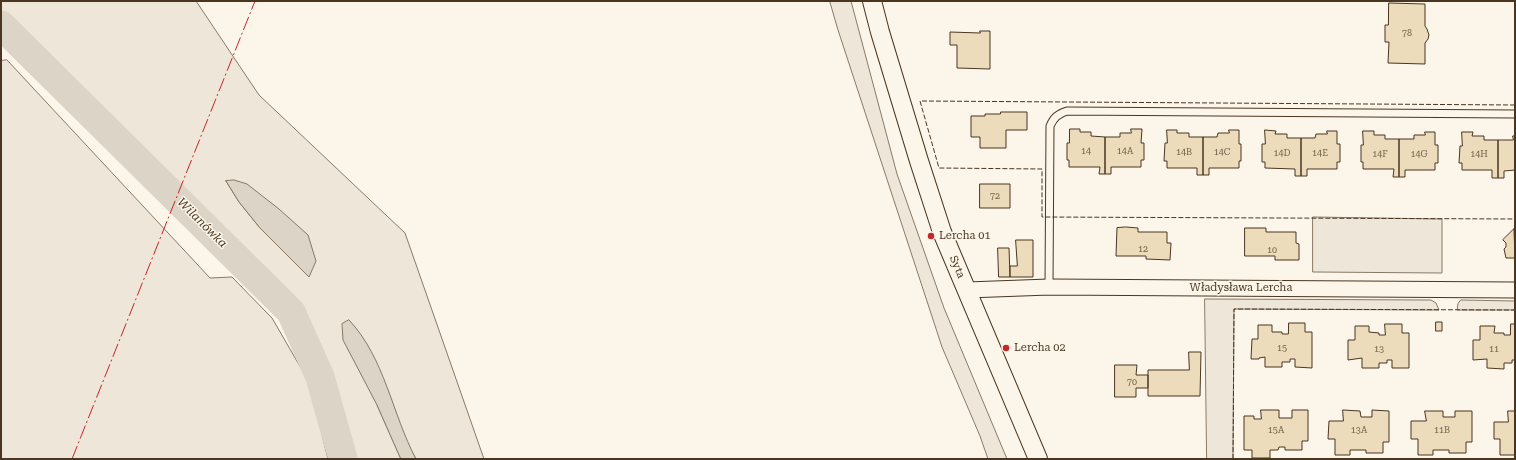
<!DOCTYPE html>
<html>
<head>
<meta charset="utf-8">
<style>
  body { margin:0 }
  #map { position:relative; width:1516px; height:460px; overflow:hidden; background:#fbf6e9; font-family:"Roboto Serif",serif }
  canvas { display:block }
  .frame { position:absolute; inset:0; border:2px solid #4a3520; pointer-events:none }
</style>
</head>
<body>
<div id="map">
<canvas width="1516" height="460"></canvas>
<div class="frame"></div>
</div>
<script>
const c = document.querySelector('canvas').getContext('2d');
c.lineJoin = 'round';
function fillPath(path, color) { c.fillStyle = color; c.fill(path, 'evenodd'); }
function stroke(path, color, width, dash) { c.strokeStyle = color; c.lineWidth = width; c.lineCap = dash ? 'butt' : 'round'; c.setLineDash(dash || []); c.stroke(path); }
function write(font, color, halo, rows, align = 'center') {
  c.font = font + ' "Roboto Serif",serif'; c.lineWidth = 3; c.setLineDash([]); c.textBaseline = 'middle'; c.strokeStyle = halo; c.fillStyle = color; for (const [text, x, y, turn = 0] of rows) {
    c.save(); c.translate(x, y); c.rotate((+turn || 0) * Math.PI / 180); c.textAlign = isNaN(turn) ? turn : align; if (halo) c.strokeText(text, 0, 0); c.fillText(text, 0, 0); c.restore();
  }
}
const green = new Path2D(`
  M1,1H196L259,95L405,233L484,459H416L406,441L391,399L377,405L401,459H351L329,377L305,328L288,300L1,12ZM226,181L309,277L260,228L239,202Z
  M830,1H851L897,174L944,308L1007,459H988L980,436L942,347L838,30Z
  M7,60L210,278L232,277L272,318L309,382L328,459H1V61Z
  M1313,217L1442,219V273L1313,272Z
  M1205,299L1431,300L1436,303L1439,310L1234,309L1233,459H1207Z
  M1461,300L1515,301V310H1457L1458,304Z`);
fillPath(green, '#ede6d9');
stroke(green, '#887966', 1);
const water = new Path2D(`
  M234,180L247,184L279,209L308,235L316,261L309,277L260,228L239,202L226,181Z
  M349,320C385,358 392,414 416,459H401L399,455L377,405L343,340L342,324Z`);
fillPath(water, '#dcd4c6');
stroke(water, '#887966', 1);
stroke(new Path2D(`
  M1,25L291,312L320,377L343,459`), '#dcd4c6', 29);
const building = new Path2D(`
  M1389,3L1425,4V26L1427,29L1429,35L1428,39L1425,43V64L1388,63L1389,42H1385V25H1388Z
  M980,31H990V69L957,68V45H950V32L980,33Z
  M1001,112H1027V130H1006V148H980V137H971V116H985V114H1000Z
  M1070,129H1080V132H1091V136L1105,137V174H1099L1100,167H1069V160H1067V143H1069Z
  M1131,129H1142L1141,143H1144V160H1141V167H1111V174H1105V137H1120V133H1131Z
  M1167,130H1177V133H1189V137H1203V175H1197V168H1167V161H1164L1165,143H1167Z
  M1229,130H1239V144H1241V161H1239V168H1209V175H1203V137H1217L1218,133H1229Z
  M1265,130L1276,131L1275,134H1287V138H1301V176H1295V169L1265,168V162H1262V144H1265Z
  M1327,131H1337V144H1340V162H1337V169H1307V176H1301V138H1315L1316,134H1327Z
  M1363,131H1374V135H1385V139H1399V177H1393L1394,169H1363V162H1361V145H1363Z
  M1425,132H1435V145H1438V163H1435V170H1405V177H1399V139H1414V135H1425Z
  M1462,132H1473L1472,136H1484V140H1498V178H1492V170H1462V163H1459L1460,146H1462Z
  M1513,136H1515V170L1504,171V178H1498V140H1513Z
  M980,184H1010V208H980Z
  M1126,227L1138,228V232H1167V243H1171L1170,260L1146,259V256H1116L1117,228Z
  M1245,228H1266V232H1296V243L1299,244V260H1275V256H1245Z
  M1514,229L1515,258H1506L1504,249L1506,247V243L1503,240Z
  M1016,240H1033V277H1010V266H1017Z
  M998,248H1009L1010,277H999Z
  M1436,322H1442V331H1436Z
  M1289,323H1305V332H1312V368L1295,367V359H1290V362H1282V367H1265V357L1259,358V359H1251L1252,339H1258V325H1272V332H1282V334H1288Z
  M1385,324H1402V333H1409V368H1392V360H1387V363H1379V368H1362V358L1348,360V340H1355V326H1369V332L1379,333V335H1385Z
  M1511,324H1515V360H1512V363H1504V369L1487,368V359L1473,360V340H1480V326H1495L1494,333H1504V335H1510Z
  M1189,352H1201L1200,396H1148V370H1189Z
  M1115,365H1137L1136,375H1148V388H1136V397H1115Z
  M1261,410H1279V418H1292V410H1308V441H1302V450H1285V447H1279L1278,450H1270V458H1252V450H1244V416H1254V419H1261Z
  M1343,410L1360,411L1361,417H1372V410L1389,411V442H1383V453H1366V450H1350V455H1335V439H1328L1329,421H1343Z
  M1425,411H1443V417H1455V411H1472V442H1466V453H1449V450H1433V455H1418V439H1411V421H1426Z
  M1508,411H1515V455H1500V439H1494V422H1508Z`);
fillPath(building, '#ecdcbc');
stroke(building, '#4a3520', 1);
const service = new Path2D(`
  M1049,287L1050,126C1054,117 1058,114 1067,111L1515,114`);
const minor = new Path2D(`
  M967,290L1049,287L1515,290`);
const tertiary = new Path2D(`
  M872,1L880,32L919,161L942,232L1038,459`);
stroke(service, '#4a3520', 9);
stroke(minor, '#4a3520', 17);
stroke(tertiary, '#4a3520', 20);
stroke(service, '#fbf6e9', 7);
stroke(minor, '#fbf6e9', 15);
stroke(tertiary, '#fbf6e9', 18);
stroke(new Path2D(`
  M1515,105L920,101L939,168L1042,169V217L1515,219
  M1233,459L1234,309L1515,310`), '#4a3520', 1, [5, 2]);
stroke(new Path2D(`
  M72,459L255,1`), '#c62828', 1, [14, 3, 2, 3]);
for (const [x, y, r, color] of [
  [931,236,4,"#c62828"],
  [1006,348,4,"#c62828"]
]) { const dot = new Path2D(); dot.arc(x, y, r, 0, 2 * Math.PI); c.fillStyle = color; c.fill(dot); stroke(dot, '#fbf6e9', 1.5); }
write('9px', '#725f47', null, [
  ["78",1407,33],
  ["14",1086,151],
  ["14A",1125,151],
  ["14B",1184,152],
  ["14C",1222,152],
  ["14D",1282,153],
  ["14E",1320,153],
  ["14F",1380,154],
  ["14G",1419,154],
  ["14H",1479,154],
  ["72",995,196],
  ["12",1143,249],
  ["10",1272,250],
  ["15",1282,348],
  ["13",1379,349],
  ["11",1494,349],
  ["70",1132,382],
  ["15A",1276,430],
  ["13A",1359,430],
  ["11B",1442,430]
]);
write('11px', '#4a3520', '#fbf6e9', [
  ["Lercha 01",939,236],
  ["Lercha 02",1014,348]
], 'left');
write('11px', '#4a3520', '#fbf6e9', [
  ["Syta",957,267,67],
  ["Władysława Lercha",1241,288]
]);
write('italic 12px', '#4a3520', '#fbf6e9', [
  ["Wilanówka",202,223,45]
]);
</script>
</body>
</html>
